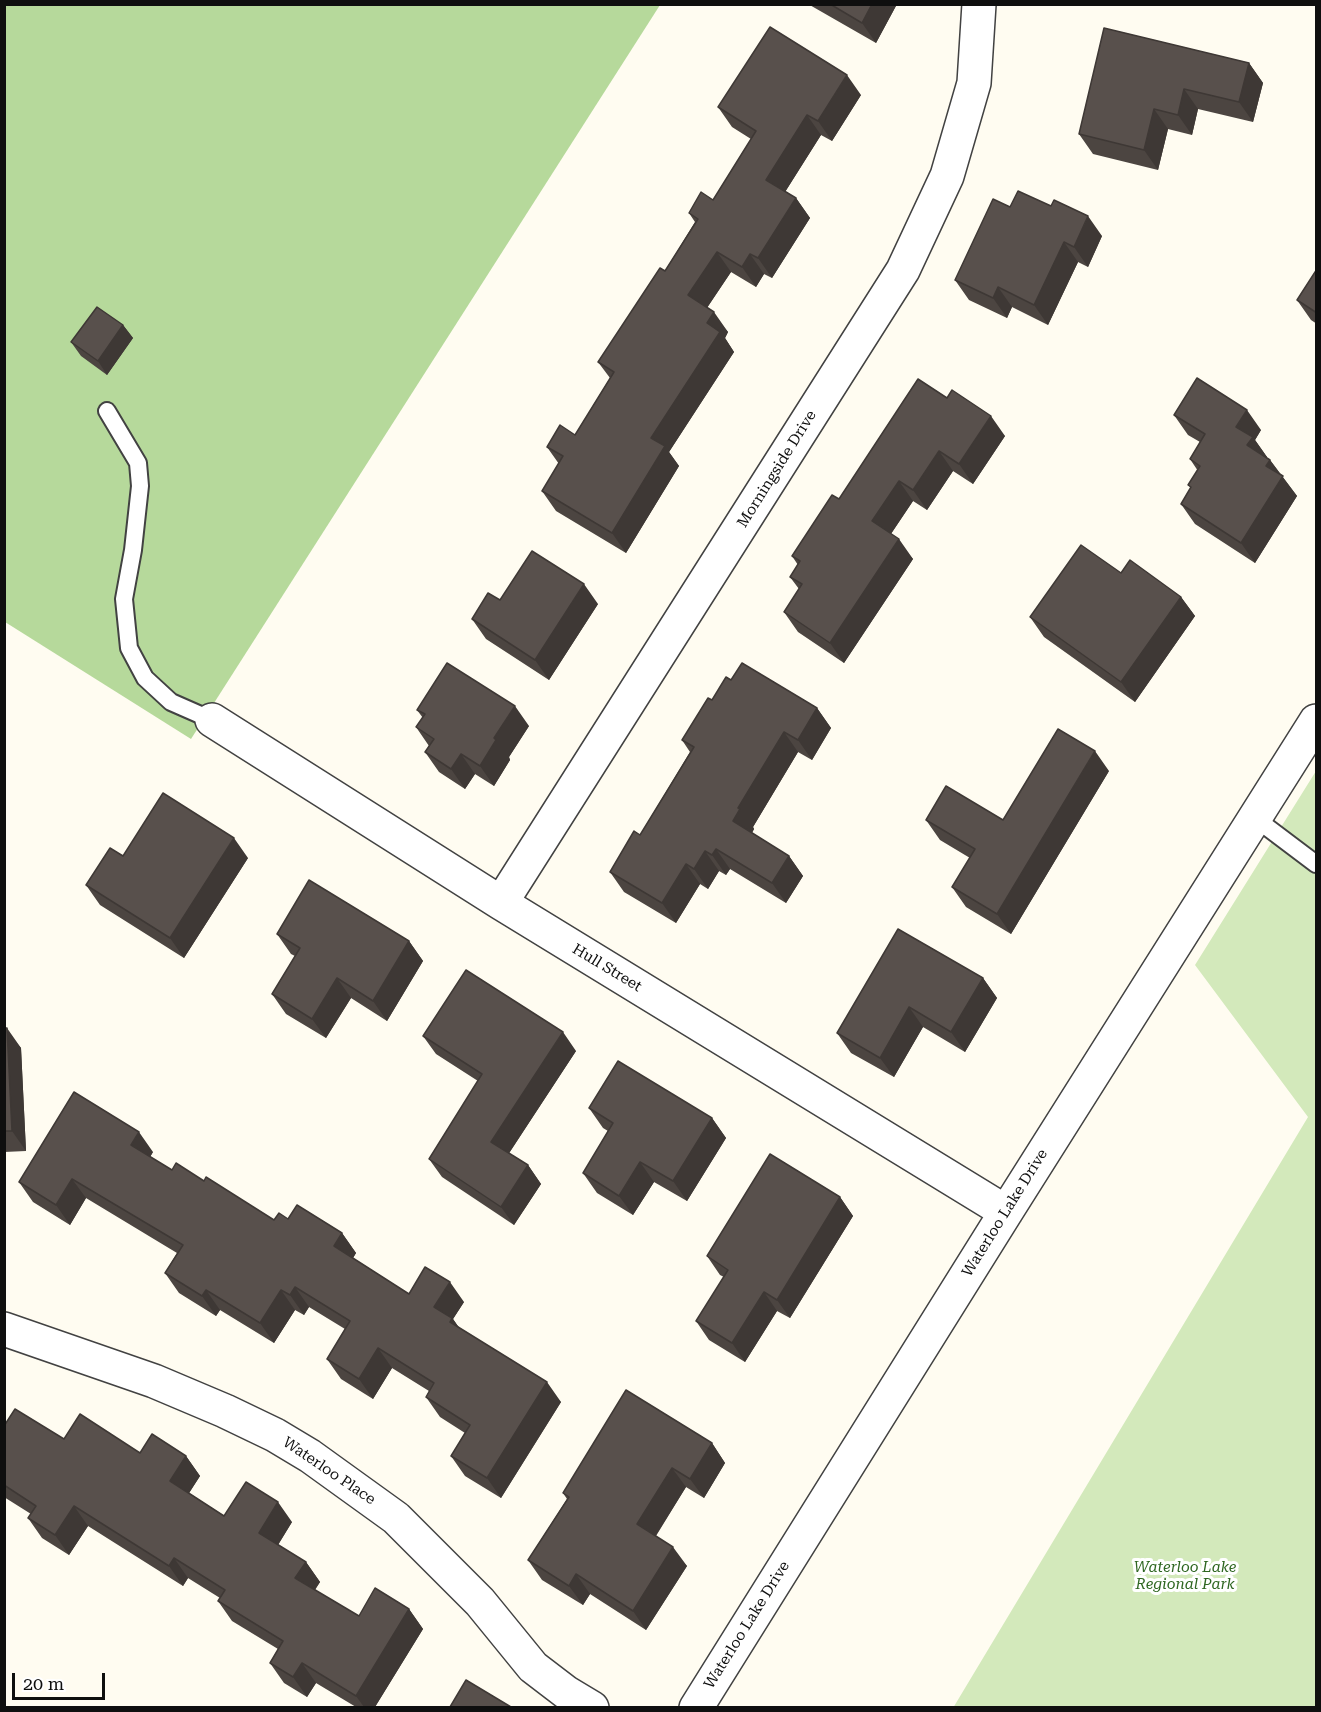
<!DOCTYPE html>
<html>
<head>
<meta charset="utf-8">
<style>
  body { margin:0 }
  #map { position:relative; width:1321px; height:1712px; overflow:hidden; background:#fffcf1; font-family:"Roboto Serif",serif }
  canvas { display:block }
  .frame { position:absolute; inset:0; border:6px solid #0f0f0f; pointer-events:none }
  .scale { position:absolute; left:12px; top:1673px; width:93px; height:27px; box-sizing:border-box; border:3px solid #0f0f0f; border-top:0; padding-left:8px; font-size:18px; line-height:21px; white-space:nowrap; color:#0f0f0f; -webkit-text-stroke:4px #fff; paint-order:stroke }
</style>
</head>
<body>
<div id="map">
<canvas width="1321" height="1712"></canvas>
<div class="frame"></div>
<div class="scale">20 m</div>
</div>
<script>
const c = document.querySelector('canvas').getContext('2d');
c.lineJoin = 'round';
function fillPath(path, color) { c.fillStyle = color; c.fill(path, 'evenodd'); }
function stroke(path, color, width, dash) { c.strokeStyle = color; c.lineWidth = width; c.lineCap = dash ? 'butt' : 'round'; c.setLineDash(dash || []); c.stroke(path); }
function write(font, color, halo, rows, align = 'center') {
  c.font = font + ' "Roboto Serif",serif'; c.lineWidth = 6; c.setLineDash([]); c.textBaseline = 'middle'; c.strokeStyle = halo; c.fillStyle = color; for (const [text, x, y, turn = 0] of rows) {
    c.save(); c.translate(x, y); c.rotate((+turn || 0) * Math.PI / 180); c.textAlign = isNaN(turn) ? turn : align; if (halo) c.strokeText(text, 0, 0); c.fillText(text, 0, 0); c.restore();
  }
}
fillPath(new Path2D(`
  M1316,771V1707L953,1708L1308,1117L1195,965Z`), '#d3e9bb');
fillPath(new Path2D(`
  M4,5H660L191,739L5,622Z`), '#b6d99b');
const lane = new Path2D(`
  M107,411L138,463L140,486L133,550L124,599L129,648L145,678L171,702L212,720
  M1255,818L1316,864`);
const street = new Path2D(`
  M212,720L501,903L1006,1212
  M501,903L903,270L947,176L974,83L979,4
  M4,1329L154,1381L225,1411L275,1435L310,1456L396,1518L480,1602L533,1667L567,1693L592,1708
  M696,1708L1006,1212L1316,721`);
stroke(lane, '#424242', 20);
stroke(street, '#424242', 36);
stroke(lane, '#fff', 16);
stroke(street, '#fff', 33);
fillPath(new Path2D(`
  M808,4H897L876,43Z
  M1104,28L1249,63L1263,83L1253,122L1198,109L1192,135L1168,129L1158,170L1093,154L1079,134Z
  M861,95L832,141L821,135L785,192L796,198L810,218L772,278L764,274L756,287L731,272L707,308L728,332L725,338L734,352L669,452L679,466L626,553L556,511L542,491L559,464L547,447L575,435L610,378L598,362L665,271L695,222L689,213L713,200L751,139L732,127L718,107Z
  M1010,207L1102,236L1088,267L1078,262L1048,325L1012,307L1007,318L969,300L955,280Z
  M1317,269V324L1311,320L1297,300Z
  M123,325L133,338L107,375L81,356L71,342Z
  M918,379L1005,436L973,484L953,471L927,510L913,501L891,534L913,559L844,663L798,632L784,612L799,589L790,577L798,565L792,556L839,499Z
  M1174,415L1261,430L1255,440L1267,457H1266L1270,460L1297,496L1255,563L1195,524L1181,504L1191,488L1188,485L1198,471L1190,459L1200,442L1188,435Z
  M1121,573L1181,597L1195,616L1135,702L1044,637L1030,617Z
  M500,600L598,604L549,680L486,639L472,619Z
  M731,680L817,708L831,728L812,760L798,752L753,827L754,829L752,833L789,856L803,876L786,903L730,869L726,875L719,871L708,889L700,884L676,923L624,892L610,872L640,835L690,752L682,740L712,700Z
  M417,710L529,726L509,757L510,760L494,786L475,774L465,789L439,772L425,752L429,746L416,727L423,718Z
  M1109,771L1011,934L966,907L952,887L970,858L940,840L926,820H1003Z
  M123,856L248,858L184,958L100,905L86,885Z
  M277,934L409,941L423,961L387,1021L351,998L326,1038L286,1014L272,994L295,956L291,954Z
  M983,978L997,998L965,1052L923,1027L894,1077L851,1053L837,1033Z
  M4,1028L21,1048L26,1151L4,1152Z
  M423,1036L576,1051L509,1153L528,1165L541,1184L514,1225L442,1177L429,1159L478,1081L436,1054Z
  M589,1108L712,1118L726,1138L687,1201L654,1182L633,1215L597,1193L583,1173L608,1131L603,1128Z
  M153,1152L150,1157L172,1170L204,1181L274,1220L288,1219L342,1233L356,1253L353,1258L409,1294L464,1302L453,1319L460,1329L561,1402L501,1498L465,1476L451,1456L465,1433L440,1417L426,1397L429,1391L392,1368L373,1399L341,1379L327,1359L345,1329L309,1307L304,1315L295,1310L274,1343L220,1310L216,1316L179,1293L165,1273L177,1253L86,1198L70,1225L33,1202L19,1182Z
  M840,1197L853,1216L790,1318L777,1311L745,1362L709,1340L696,1321L724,1277L720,1275L707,1256Z
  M4,1426L64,1439L140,1453L186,1456L200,1476L189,1493L224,1516L292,1522L278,1545L306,1562L320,1582L315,1590L359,1616L409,1609L423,1629L375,1707H356L316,1683L307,1697L284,1683L270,1663L278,1649L232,1621L218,1601L220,1598L188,1578L183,1586L88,1526L69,1555L42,1538L28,1518L31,1514L4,1497Z
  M712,1443L725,1463L704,1498L686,1487L656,1536L687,1566L646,1630L590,1594L583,1605L542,1580L528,1560L567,1499L563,1493Z`), '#4c4541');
fillPath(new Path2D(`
  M872,4H897L876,43L862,23Z
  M1249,63L1263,83L1253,122L1239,102Z
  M847,75L861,95L832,141L818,121Z
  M1184,89L1198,109L1192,135L1178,115Z
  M1154,109L1168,129L1158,170L1144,150Z
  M807,115L821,135L780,200L766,180Z
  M796,198L810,218L772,278L758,258Z
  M1088,216L1102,236L1088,267L1074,247Z
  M1064,242L1078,262L1048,325L1034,305Z
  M717,252L731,272L702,315L688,295Z
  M750,254L764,274L756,287L742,267Z
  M998,287L1012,307L1007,318L993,298Z
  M714,312L728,332L725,338L734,352L669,452L679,466L626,553L612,533L651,438L707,323Z
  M123,325L133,338L107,375L98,361Z
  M1247,410L1261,430L1255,440L1267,457L1261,465L1247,445L1236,427Z
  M991,416L1005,436L973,484L959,464Z
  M939,451L953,471L927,510L913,490Z
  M1270,460L1297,496L1255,563L1241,543L1266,466Z
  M899,481L913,501L886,541L872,521Z
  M899,539L913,559L844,663L830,643Z
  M584,584L598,604L549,680L535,660Z
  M1181,597L1195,616L1135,702L1121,682Z
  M515,706L529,726L509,757L510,760L494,786L480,766L494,738Z
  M817,708L831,728L812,760L798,740Z
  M784,732L798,752L753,827L754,829L747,841L733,821L738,808Z
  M1095,751L1109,771L1011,934L997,914Z
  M461,754L475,774L465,789L451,769Z
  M234,838L248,858L184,958L170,938Z
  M716,849L730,869L726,875L712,855Z
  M705,851L719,871L708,889L694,869Z
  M789,856L803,876L786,903L772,883Z
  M686,864L700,884L676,923L662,903Z
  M409,941L423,961L387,1021L373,1001Z
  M337,978L351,998L326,1038L312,1019Z
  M983,978L997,998L965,1052L951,1032Z
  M909,1007L923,1027L894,1077L880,1058Z
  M7,1028L21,1048L26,1151L12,1131Z
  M563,1032L576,1051L504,1161L491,1142Z
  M712,1118L726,1138L687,1201L673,1181Z
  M139,1132L153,1152L145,1165L131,1145Z
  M640,1162L654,1182L633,1215L619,1196Z
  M528,1165L541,1184L514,1225L501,1207Z
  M72,1179L86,1198L70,1225L56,1205Z
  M840,1197L853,1216L790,1318L777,1300Z
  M342,1233L356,1253L348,1266L334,1246Z
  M450,1282L464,1302L453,1319L466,1338L434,1307Z
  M295,1287L309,1307L304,1315L290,1295Z
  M206,1290L220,1310L216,1316L202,1296Z
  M281,1290L295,1310L274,1343L260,1323Z
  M764,1292L777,1311L745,1362L732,1343Z
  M378,1348L392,1368L373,1399L359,1379Z
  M547,1382L561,1402L501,1498L487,1478Z
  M712,1443L725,1463L704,1498L690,1479Z
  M186,1456L200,1476L184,1501L170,1481Z
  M672,1468L686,1487L651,1543L637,1524Z
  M278,1502L292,1522L273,1553L259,1533Z
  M74,1506L88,1526L69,1555L55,1535Z
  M673,1547L687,1566L646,1630L633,1611Z
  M174,1558L188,1578L183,1586L169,1566Z
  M306,1562L320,1582L309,1598L295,1578Z
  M576,1574L590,1594L583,1605L569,1586Z
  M409,1609L423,1629L375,1707H364L356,1696Z
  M302,1663L316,1683L307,1697L293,1677Z`), '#3e3835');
const building = new Path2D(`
  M830,4H872L862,23Z
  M770,27L847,75L818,121L807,115L766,180L796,198L758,258L750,254L742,267L717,252L688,295L714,312L707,323L720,332L651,438L665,446L612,533L542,491L563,456L547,447L560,425L575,435L614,372L598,362L660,268L665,271L698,219L689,213L701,192L713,200L756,131L718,107Z
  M1104,28L1249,63L1239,102L1184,89L1178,115L1154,109L1144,150L1079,134Z
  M1018,191L1051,206L1054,200L1088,216L1074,247L1064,242L1034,305L998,287L993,298L955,280L993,199L1010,207Z
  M1317,269V313L1297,300Z
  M97,307L123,325L98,361L71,342Z
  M1197,378L1247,410L1236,427L1253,437L1247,445L1270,460L1266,466L1283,476L1241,543L1181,504L1191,487L1188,485L1200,466L1190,459L1205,434L1174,415Z
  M918,379L947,398L952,390L991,416L959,464L939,451L913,490L899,481L872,521L899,539L830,643L784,612L802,584L790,577L800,561L792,556L832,495L839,499Z
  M1081,545L1121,573L1130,560L1181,597L1121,682L1030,617Z
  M532,551L584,584L535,660L472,619L488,593L500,600Z
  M447,663L515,706L494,738L496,740L480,766L461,754L451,769L425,752L434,739L416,727L425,714L417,710Z
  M742,663L817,708L798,740L784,732L738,808L740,809L733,821L789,856L772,883L716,849L712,855L705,851L694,869L686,864L662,903L610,872L634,831L640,835L694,747L682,740L708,698L712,700L726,677L731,680Z
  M1058,729L1095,751L997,914L952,887L975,849L926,820L946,786L1003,820Z
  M163,793L234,838L170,938L86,885L110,848L123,856Z
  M309,880L409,941L373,1001L337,978L312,1019L272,994L300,948L277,934Z
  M898,929L983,978L951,1032L909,1007L880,1058L837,1033Z
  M466,970L563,1032L491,1142L528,1165L501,1207L429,1159L482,1074L423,1036Z
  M4,1028H7L12,1131H4Z
  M618,1061L712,1118L673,1181L640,1162L619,1196L583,1173L613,1123L589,1108Z
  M74,1092L139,1132L131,1145L172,1170L176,1163L204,1181L206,1177L274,1220L279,1213L288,1219L297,1205L342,1233L334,1246L409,1294L425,1267L450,1282L434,1307L452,1318L450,1322L547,1382L487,1478L451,1456L470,1425L426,1397L434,1383L378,1348L359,1379L327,1359L350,1321L295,1287L290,1295L281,1290L260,1323L206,1290L202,1296L165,1273L183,1245L72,1179L56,1205L19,1182Z
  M770,1154L840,1197L777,1300L764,1292L732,1343L696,1321L728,1270L707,1256Z
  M626,1390L712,1443L690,1479L672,1468L637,1524L673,1547L633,1611L576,1574L569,1586L528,1560L569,1497L563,1493Z
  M15,1409L64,1439L80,1414L140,1453L152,1434L186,1456L170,1481L224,1516L246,1482L278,1502L259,1533L306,1562L295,1578L359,1616L375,1588L409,1609L356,1696L302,1663L293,1677L270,1663L283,1641L218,1601L225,1590L174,1558L169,1566L74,1506L55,1535L28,1518L36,1506L4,1485V1426Z
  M466,1680L511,1707H450Z`);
fillPath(building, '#58504c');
stroke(building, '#3e3835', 1.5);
write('15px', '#0f0f0f', '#fff', [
  ["Morningside Drive",777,469,-58],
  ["Hull Street",607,968,31],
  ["Waterloo Lake Drive",1005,1213,-58],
  ["Waterloo Place",329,1471,34],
  ["Waterloo Lake Drive",747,1625,-58]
]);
write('italic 15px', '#2e6620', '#fff', [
  ["Waterloo Lake",1185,1568],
  ["Regional Park",1185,1585]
]);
</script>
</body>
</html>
